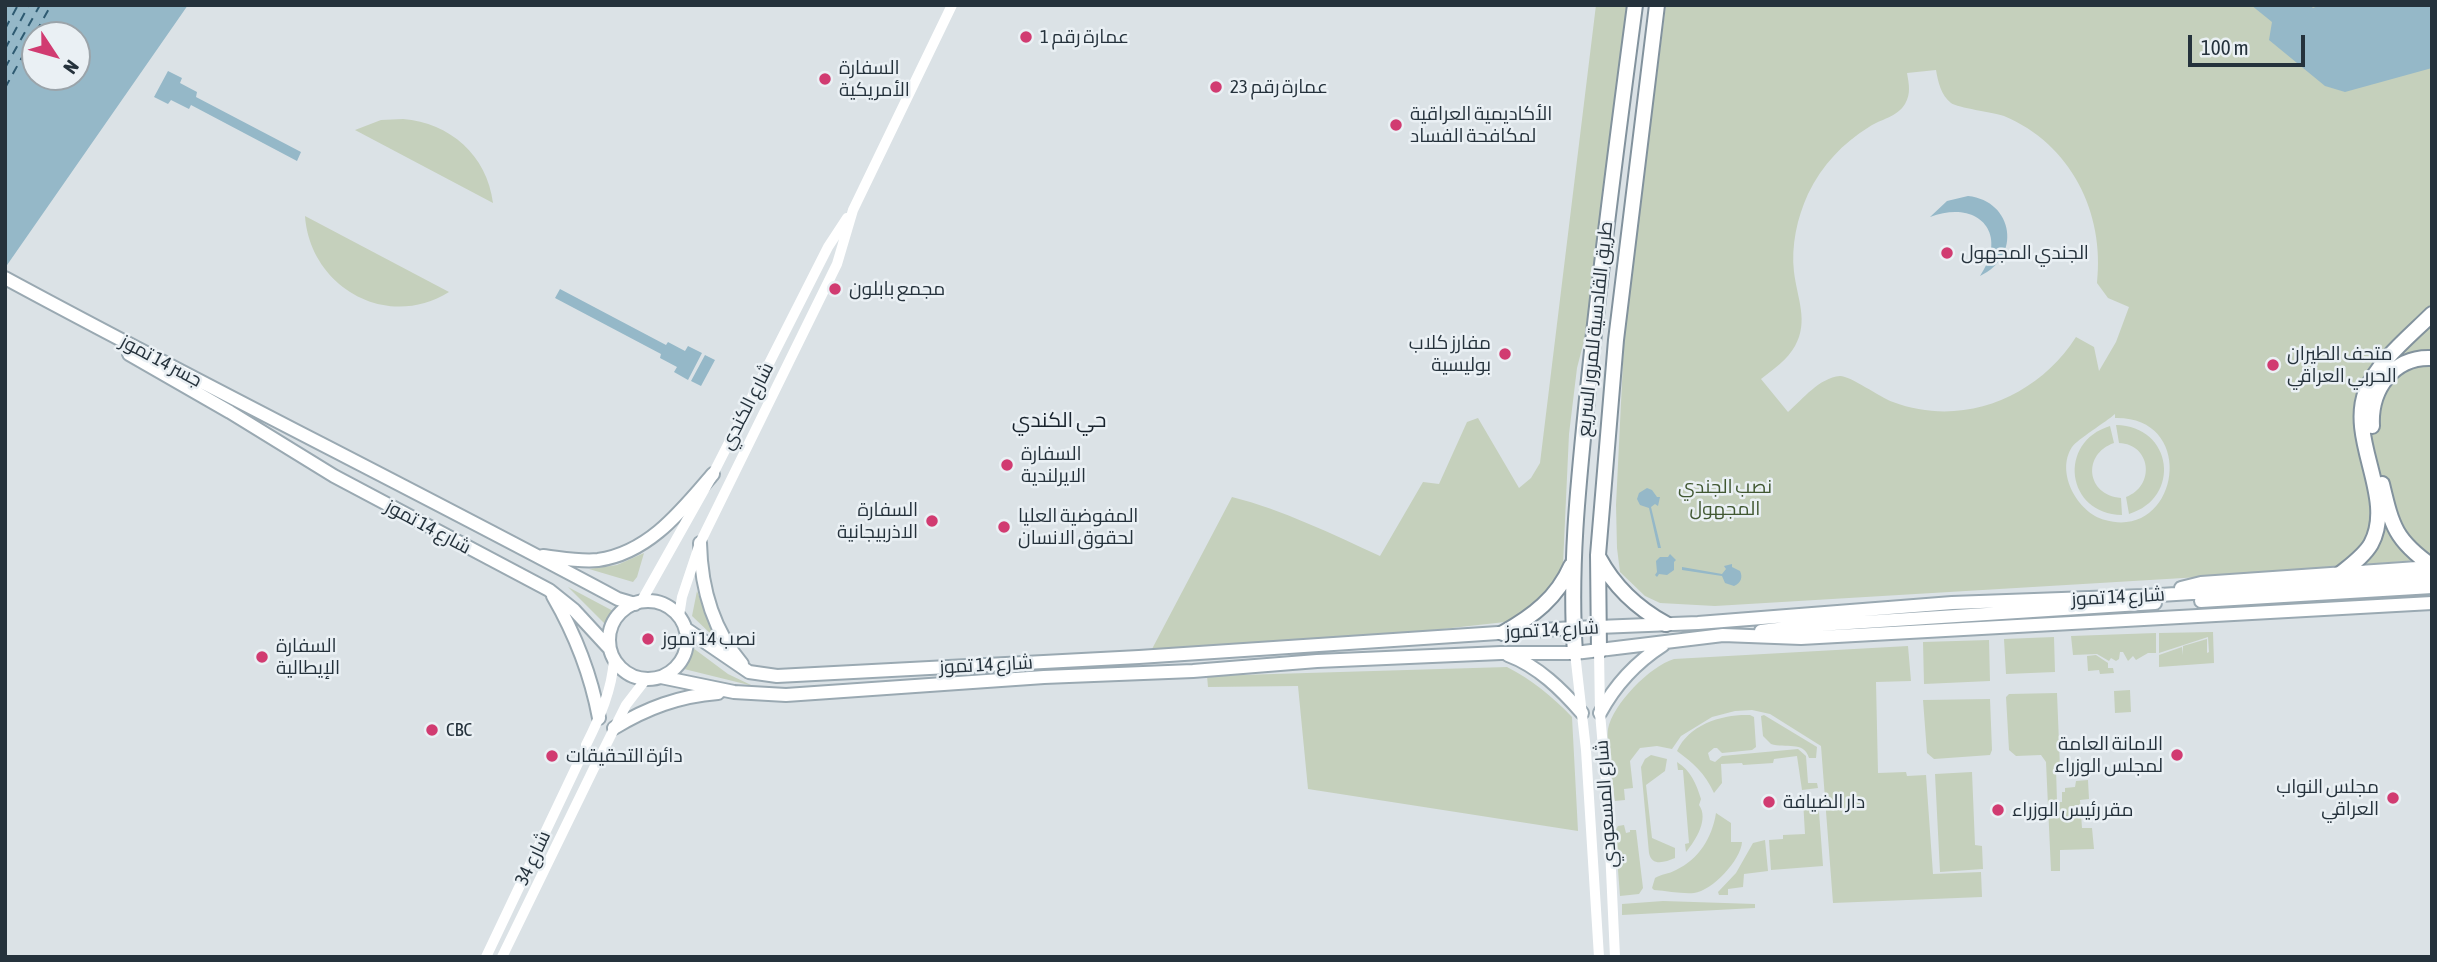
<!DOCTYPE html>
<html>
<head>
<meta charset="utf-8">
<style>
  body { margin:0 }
  #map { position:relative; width:2437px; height:962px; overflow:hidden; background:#dbe2e6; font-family:"Asap Condensed",sans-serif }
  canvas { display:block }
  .frame { position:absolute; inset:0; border:7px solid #25323c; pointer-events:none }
  .north { position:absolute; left:21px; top:21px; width:70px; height:70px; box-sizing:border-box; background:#eaf0f4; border:2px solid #9ba4aa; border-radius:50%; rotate:126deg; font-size:19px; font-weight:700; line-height:28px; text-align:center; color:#25323c }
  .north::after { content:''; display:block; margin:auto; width:24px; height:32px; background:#d13b71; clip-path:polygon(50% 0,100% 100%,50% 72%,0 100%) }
  .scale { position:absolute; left:2188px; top:35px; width:117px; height:32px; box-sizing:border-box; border:4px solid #25323c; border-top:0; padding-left:9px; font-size:21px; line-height:24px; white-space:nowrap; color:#25323c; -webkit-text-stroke:5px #eaf0f4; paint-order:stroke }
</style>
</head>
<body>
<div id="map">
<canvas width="2437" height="962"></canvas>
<div class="frame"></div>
<div class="north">N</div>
<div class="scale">100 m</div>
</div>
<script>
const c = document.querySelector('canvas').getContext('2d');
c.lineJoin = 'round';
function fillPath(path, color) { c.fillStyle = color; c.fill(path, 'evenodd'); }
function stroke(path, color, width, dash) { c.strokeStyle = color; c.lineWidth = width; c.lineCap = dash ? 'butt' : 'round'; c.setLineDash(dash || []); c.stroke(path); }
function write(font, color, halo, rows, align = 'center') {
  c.font = font + ' "Asap Condensed",Cairo,sans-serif'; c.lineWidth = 5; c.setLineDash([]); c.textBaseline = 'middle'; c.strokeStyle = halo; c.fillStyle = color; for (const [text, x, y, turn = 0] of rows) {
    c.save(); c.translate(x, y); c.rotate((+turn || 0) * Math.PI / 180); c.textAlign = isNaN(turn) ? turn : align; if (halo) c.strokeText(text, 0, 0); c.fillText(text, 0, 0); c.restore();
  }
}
fillPath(new Path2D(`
  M1596,5H1629L1604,189L1588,325L1577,368L1569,434L1563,564C1558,590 1531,616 1505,622L1344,640L1152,649L1232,497C1283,510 1332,534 1380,556L1423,482L1439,484L1467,422L1478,418L1519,488L1531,478L1540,463Z
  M1666,5H2432V559L2200,577L1715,606L1660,603L1645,596L1620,572L1617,548L1616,505L1625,321ZM1936,70C1938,82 1941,95 1951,103C1958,108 1992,112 2004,116C2071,144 2105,213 2097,283L2108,298L2129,307L2116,342L2099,371L2094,347L2076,337C2037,398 1962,428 1893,402C1879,397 1851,376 1840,376C1819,378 1803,399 1788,412L1761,379C1774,369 1787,360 1795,346C1809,321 1797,298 1794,272C1791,246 1797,218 1808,194C1822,165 1843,143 1869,127C1881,119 1897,117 1905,104C1911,93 1909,85 1907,73ZM2115,414V418C2199,416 2179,541 2105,520C2078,513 2055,473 2072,447C2078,439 2106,422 2115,414Z
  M403,119C450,123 487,155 493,203L355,130L381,120Z
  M305,216L449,292C387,331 310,287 305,216Z
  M2116,425C2173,426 2182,498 2129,514L2126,497C2156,486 2151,444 2119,443Z
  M2110,426L2114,443C2082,454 2086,495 2121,498L2122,515C2066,514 2057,442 2110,426Z
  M644,553L637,577L633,582L589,569L617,565Z
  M568,587L615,612L609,618L606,625Z
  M697,591L713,634V636L692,616Z
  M2213,632L2214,663L2159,667V655L2182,647L2183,655V646L2207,639V653L2209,652L2208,637L2159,653V633Z
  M2156,633V653H2148L2136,660L2133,656L2128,661L2123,652H2120L2119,659L2116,661L2111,658L2109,661L2097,654L2073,655L2071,636Z
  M2054,637L2055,672L2006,674L2004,639Z
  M1989,640L1990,681L1924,684L1923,642Z
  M689,645L728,674L753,686L680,668L689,655Z
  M1908,646L1911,681L1876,682L1878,773L1906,772L1907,776L1926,775L1933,874L1981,872L1982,897L1833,903L1821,746L1770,714L1752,710L1735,711L1712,717L1681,736L1672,749L1657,746L1640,748L1630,761L1633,788L1624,789L1625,800L1615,801C1613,785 1606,742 1608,729C1613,704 1650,666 1674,659Z
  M2096,655L2108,663V668H2113L2114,673L2100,674L2099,670L2088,671L2087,656Z
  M1507,667C1532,680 1552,696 1572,717L1578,831L1308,789L1298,686L1208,687L1207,676Z
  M2130,690L2131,712L2115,713L2114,691Z
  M2057,693L2060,768H2056L2057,802H2062V792H2065V788L2075,787L2076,781L2088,780L2089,799L2080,800L2082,828H2092L2094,849L2060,850V871H2051L2046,762L2041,755L2016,756L2009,750L2006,697L2009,694Z
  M1990,699L1992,750L1990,755L1934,759L1927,753L1923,700Z
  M1750,715L1754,717L1756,747L1752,750L1722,753L1717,748H1714L1708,753L1710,760L1715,762L1722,756L1798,749L1806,756L1808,783H1817L1818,788L1802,790L1797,756L1774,759L1773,763L1743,765L1742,763L1721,764L1722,783L1714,793C1705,773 1693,763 1677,751C1689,724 1723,714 1750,715Z
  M1764,715L1817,747L1816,758H1809C1804,740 1785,749 1771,744L1763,736L1761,716Z
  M1651,755L1667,759L1665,771L1646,785L1652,838L1675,848V858C1665,862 1652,867 1649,853L1641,767L1645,759Z
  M1677,762C1691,771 1696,783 1701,799L1699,805C1709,819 1696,840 1686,852L1685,844L1689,843L1683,770H1678Z
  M1972,772L1975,845L1982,846L1983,869L1940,872L1935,774Z
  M1818,798L1823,866L1771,870L1769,840L1783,839V835L1805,834L1803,800Z
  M1716,813L1731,823V842H1742C1741,860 1712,891 1694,893C1682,894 1667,891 1654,890L1652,888L1655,878C1661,874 1669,874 1676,870C1699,859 1712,838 1716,813Z
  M1624,825L1626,833L1630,832V830H1636L1643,888L1639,894L1620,896L1615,831L1618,826Z
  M1765,840L1768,871L1744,874L1743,887L1728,889V895H1719L1718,892L1736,873L1753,843Z
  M1663,901L1755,904V908L1622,915V904Z`), '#c5d0bc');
fillPath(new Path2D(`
  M5,5H188L5,268ZM35,35H77V77H35Z
  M2251,5H2310L2313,8L2321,5H2429L2432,9V68L2345,92L2325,86L2269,40L2272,22Z
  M168,71L182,78L180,83L197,92L196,97L301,152L297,161L191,105L189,109L171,100L168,104L154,97Z
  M1968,196C2014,201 2022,257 1980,276C2010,232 1977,199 1930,217L1947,201Z
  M560,289L666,345L668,342L685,351L688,346L702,353L688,380L674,372L677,367L660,358L661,354L555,298Z
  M705,355L715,360L701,386L691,381Z
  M1647,488L1652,490L1657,497H1660L1658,506L1655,504L1651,507L1661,548H1658L1649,508L1640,505L1637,499L1639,493Z
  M1670,554L1676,560L1674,562V570L1667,575L1659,574L1657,577L1655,575L1657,572L1656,561L1660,557H1668Z
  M1732,564V567L1740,571C1743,577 1741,583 1734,586L1725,583L1722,576L1682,570V567L1722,574L1726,569L1724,566Z`), '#95b8c8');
stroke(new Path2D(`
  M5,9L7,5
  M5,29L18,5
  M5,49L29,5
  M5,68L40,5
  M5,88L51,5`), '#2e5a71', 2, [9, 7]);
const primary = new Path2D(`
  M5,278C208,388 415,490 618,599L635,604
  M129,354L230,412L334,476L549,590L574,610L610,649
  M700,543C701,588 712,629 742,664
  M543,556C561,558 580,562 598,560C649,553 682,510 713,474
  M2181,588L2201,583L2432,567
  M553,596C575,634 591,675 599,718
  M2201,601L2432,587
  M609 640a39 39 0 1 1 78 0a39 39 0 1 1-78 0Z
  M686,629L749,672L777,676L1139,657L1573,628L1698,623L1952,603L2144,596L2432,578
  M1761,631L1803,626L2155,603
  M1508,655C1538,666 1562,690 1582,713
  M661,677L734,692L786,695L1044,677L1193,671L1317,661L1501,653H1575L1723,635L1801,638L2432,603
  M1600,713C1615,685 1635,663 1663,645
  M614,728C647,708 679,696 718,693`);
const highway = new Path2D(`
  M2372,426C2370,390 2393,356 2432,358
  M2382,484C2392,526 2395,540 2432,566
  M1599,558C1615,588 1637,608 1666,624
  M2340,574C2351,565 2364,556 2371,544C2396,498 2347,440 2366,391C2378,361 2409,337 2432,314
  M1503,633C1533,616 1557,598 1571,566
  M1599,651L1598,555L1616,340L1657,5
  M1575,653C1569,565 1579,477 1588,389C1601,261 1618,133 1635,5`);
stroke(primary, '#9aa9b2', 16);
stroke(highway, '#82929d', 18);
stroke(new Path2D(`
  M641,602L713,474L828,247L847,218
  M679,616L682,597L700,543L837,264L853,210L952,5
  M1599,651L1600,713L1608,805L1615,957
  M1575,653L1586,750L1599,957
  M586,745C600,717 612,690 614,659
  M602,753L626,705L646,679
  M486,957L580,759
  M502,957L595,766`), '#fff', 10);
stroke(primary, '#fff', 12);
stroke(highway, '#fff', 14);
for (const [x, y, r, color] of [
  [1026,37,7,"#d13b71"],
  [825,79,7,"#d13b71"],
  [1216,87,7,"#d13b71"],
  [1396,125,7,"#d13b71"],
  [1947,253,7,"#d13b71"],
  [835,289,7,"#d13b71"],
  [1505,354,7,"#d13b71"],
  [2273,365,7,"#d13b71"],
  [1007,465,7,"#d13b71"],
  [932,521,7,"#d13b71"],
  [1004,527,7,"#d13b71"],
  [648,639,7,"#d13b71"],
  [262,657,7,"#d13b71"],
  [432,730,7,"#d13b71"],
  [2177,755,7,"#d13b71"],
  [552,756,7,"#d13b71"],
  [2393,798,7,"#d13b71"],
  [1769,802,7,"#d13b71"],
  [1998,810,7,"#d13b71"]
]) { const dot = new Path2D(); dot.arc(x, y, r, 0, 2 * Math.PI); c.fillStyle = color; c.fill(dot); stroke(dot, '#eaf0f4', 2.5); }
write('19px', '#25323c', '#eaf0f4', [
  ["عمارة رقم 1",1040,37],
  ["السفارة",839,68],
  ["الأمريكية",839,90],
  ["عمارة رقم 23",1230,87],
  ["الأكاديمية العراقية",1410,114],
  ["لمكافحة الفساد",1410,136],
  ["الجندي المجهول",1961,253],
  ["مجمع بابلون",849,289],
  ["مفارز كلاب",1491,343,"right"],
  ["بوليسية",1491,365,"right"],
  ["متحف الطيران",2287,354],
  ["الحربي العراقي",2287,376],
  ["السفارة",1021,454],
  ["الايرلندية",1021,476],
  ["السفارة",918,510,"right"],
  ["الاذربيجانية",918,532,"right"],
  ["المفوضية العليا",1018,516],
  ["لحقوق الانسان",1018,538],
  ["نصب 14 تموز",662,639],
  ["السفارة",276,646],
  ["الإيطالية",276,668],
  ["CBC",446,730],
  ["الامانة العامة",2163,744,"right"],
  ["لمجلس الوزراء",2163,766,"right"],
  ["دائرة التحقيقات",566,756],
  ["مجلس النواب",2379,787,"right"],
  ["العراقي",2379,809,"right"],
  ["دار الضيافة",1783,802],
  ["مقر رئيس الوزراء",2012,810]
], 'left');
write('19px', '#25323c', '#eaf0f4', [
  ["طريق القادسية للمرور السريع",1595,329,-84],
  ["جسر 14 تموز",161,361,28],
  ["شارع الكندي",747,406,-63],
  ["شارع 14 تموز",428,527,28],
  ["شارع 14 تموز",2118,597,-3],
  ["شارع 14 تموز",1552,630,-3],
  ["شارع 14 تموز",986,665,-3],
  ["شارع المسعودي",1606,804,-94],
  ["شارع 34",533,858,-65]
]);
write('19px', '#415832', '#eaf0f4', [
  ["نصب الجندي",1725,487],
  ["المجهول",1725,509]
]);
write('21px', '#18232d', '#eaf0f4', [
  ["حي الكندي",1059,420]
]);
</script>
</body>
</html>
